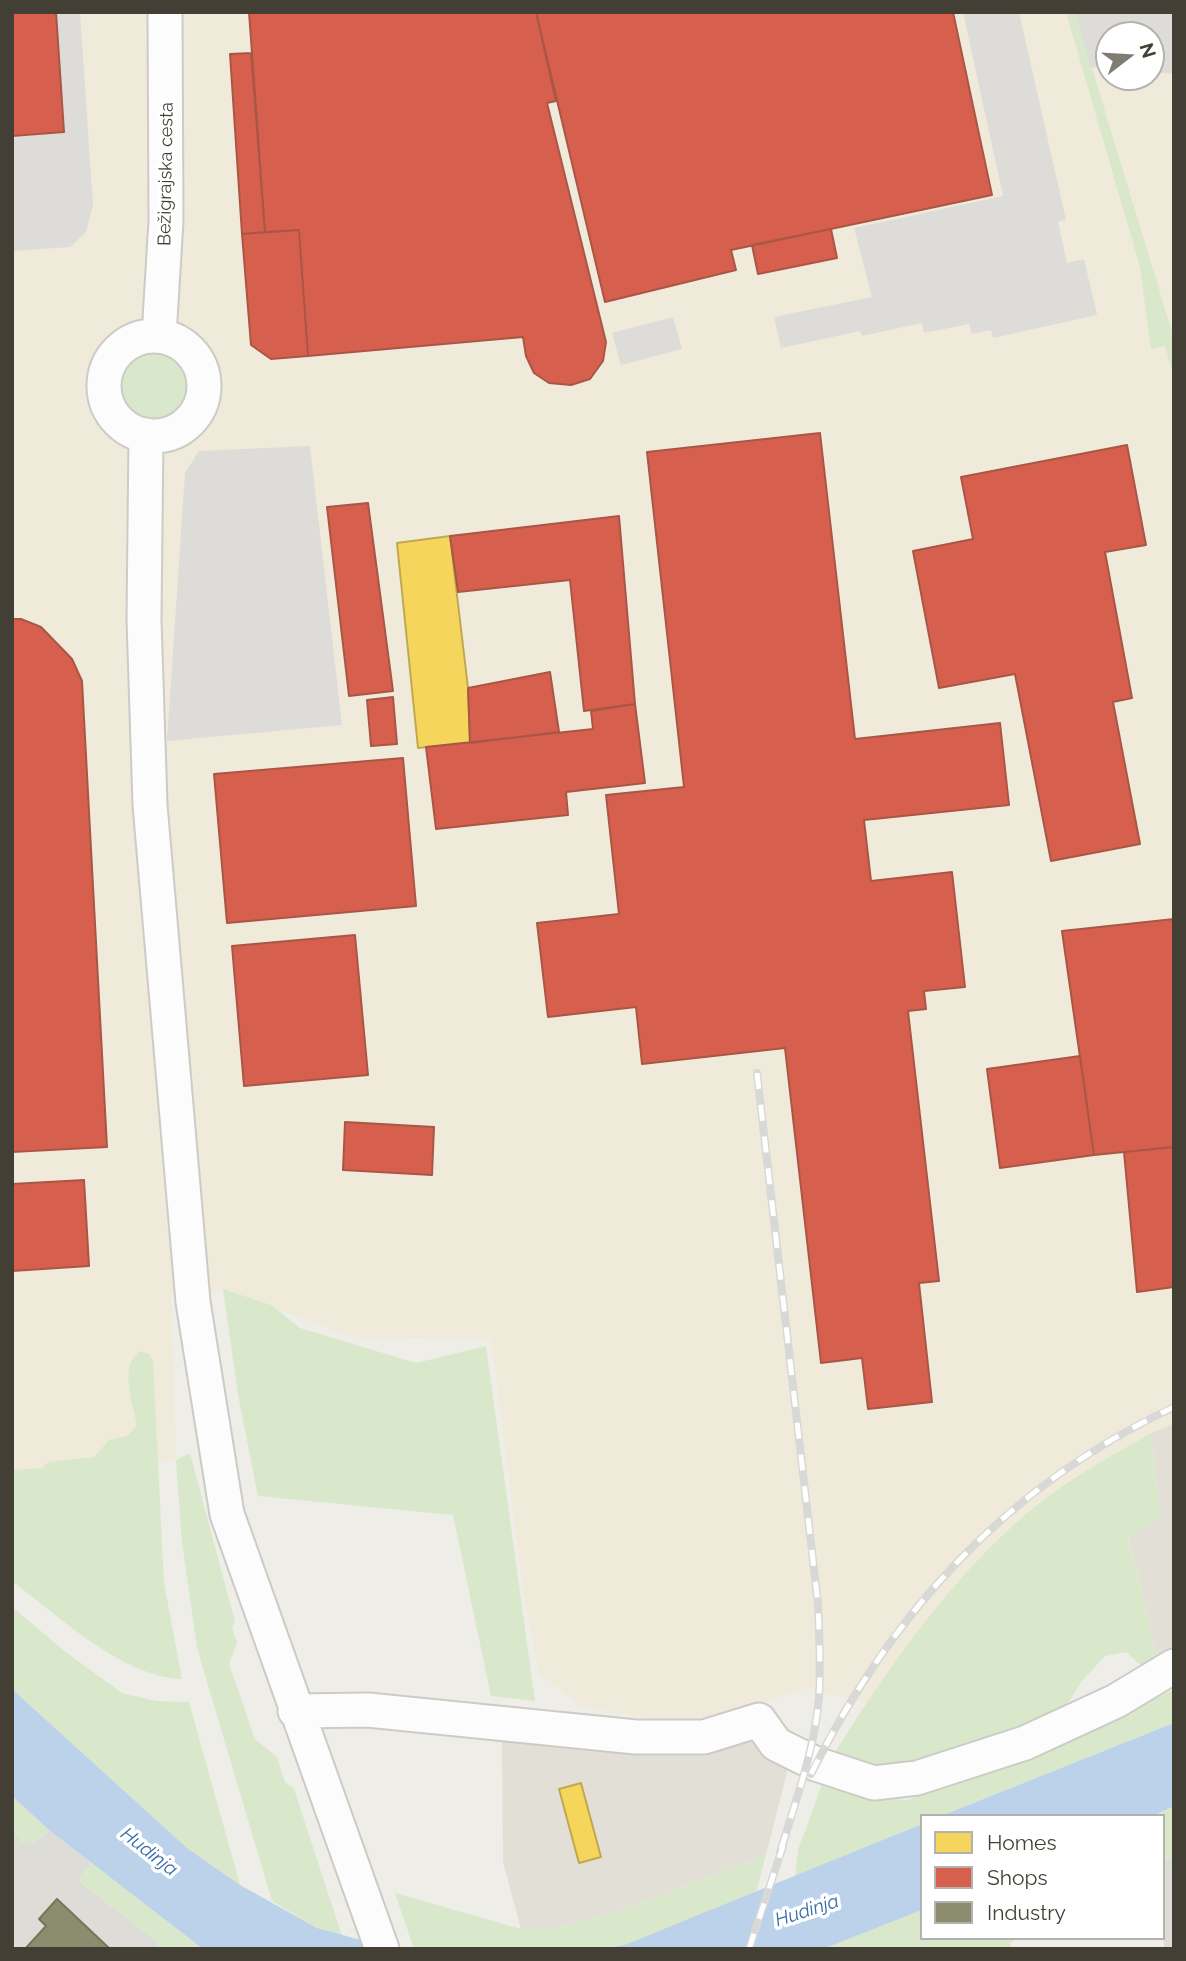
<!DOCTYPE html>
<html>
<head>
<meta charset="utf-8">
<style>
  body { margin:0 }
  #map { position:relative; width:1186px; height:1961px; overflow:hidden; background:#eeede8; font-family:Raleway,sans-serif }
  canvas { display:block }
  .frame { position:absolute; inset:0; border:14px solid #433f35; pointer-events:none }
  .legend { position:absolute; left:920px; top:1814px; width:245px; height:126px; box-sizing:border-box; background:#fff; border:2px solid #b4b2ae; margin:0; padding:9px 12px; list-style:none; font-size:21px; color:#433f35 }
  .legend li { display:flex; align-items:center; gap:14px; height:35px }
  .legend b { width:35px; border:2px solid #b4b2ae }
  .north { position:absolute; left:1095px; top:21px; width:70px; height:70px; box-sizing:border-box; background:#fff; border:2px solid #b4b2ae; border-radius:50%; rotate:73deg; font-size:19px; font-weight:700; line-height:28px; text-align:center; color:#433f35 }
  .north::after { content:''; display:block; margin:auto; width:24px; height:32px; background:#7f7c74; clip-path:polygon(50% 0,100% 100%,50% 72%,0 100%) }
</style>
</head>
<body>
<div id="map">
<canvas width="1186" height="1961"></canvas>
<div class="frame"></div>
<ul class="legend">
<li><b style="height:19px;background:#f6d55c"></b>Homes</li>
<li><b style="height:19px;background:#d6604d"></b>Shops</li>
<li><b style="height:19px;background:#8c8c6e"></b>Industry</li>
</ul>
<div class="north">N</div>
</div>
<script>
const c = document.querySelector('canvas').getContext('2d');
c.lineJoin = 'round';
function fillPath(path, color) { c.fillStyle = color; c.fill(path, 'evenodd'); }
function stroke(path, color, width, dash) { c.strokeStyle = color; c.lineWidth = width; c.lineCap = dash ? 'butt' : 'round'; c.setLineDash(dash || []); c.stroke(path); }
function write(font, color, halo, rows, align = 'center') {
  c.font = font + ' Raleway,sans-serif'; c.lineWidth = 7; c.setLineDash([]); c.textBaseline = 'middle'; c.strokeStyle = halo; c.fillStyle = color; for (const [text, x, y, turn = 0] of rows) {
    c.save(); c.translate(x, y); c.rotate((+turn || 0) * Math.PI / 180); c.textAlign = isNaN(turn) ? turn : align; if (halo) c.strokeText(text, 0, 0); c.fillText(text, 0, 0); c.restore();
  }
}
fillPath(new Path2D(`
  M1174,1423V1675L1158,1659L1128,1536L1160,1517L1151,1433Z
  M751,1735L788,1768L766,1855L618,1912L554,1929H521L503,1862L502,1741Z`), '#e2dfd6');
fillPath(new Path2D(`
  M12,12H1174V1423L1151,1433L1048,1497L1000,1537L926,1622L866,1703L806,1688L729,1715L664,1721L580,1706L539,1673L523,1588L491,1339L351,1337L224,1289L171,1294L176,1460L12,1470ZM1109,35H1151V77H1109Z`), '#f0eadb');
fillPath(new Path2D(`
  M12,1829L22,1842L43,1836L49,1830L90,1862L79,1881L160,1944L155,1949H12Z
  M1174,1856V1949H1164L1163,1861Z`), '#dedcd6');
fillPath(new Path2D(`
  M1066,12H1075L1174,339V378L1165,346L1151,349L1140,267Z
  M118 387a35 35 0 1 1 70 0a35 35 0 1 1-70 0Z
  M223,1289L271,1305L300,1328L416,1363L486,1346L535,1701L491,1696L453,1515L258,1496L238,1395Z
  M140,1351L149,1354L153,1361L164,1583L182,1679C122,1677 59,1616 12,1581V1470L43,1468L48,1462L94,1457L109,1440L127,1436L137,1426C133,1402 118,1368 140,1351Z
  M1151,1433L1160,1518L1128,1537L1158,1659L1145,1669L1126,1652L1105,1656L1082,1681L1060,1715L919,1761L859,1769L837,1760L835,1752C891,1663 962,1562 1046,1498C1079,1473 1116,1454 1151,1433Z
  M190,1453L235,1622L232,1627L237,1643L229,1664L255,1739L277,1757L285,1782L294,1789L342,1936L317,1928L272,1901L197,1648L182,1543L176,1460Z
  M12,1607L67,1653L122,1693L156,1701L189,1702L240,1885L187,1848L12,1689Z
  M1174,1690V1723L941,1816H922V1824L795,1876L798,1850L826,1774L878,1798L908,1800Z
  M12,1796L49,1830L34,1844L22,1842L12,1829Z
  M1174,1806V1856L1163,1861V1816H1153Z
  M766,1855L756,1893L627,1944L606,1949H414L395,1893L521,1929H554L618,1912Z
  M90,1862L203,1949H155L160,1944L78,1880Z
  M922,1910V1938H1016L1010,1944L1011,1949H823Z`), '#d9e8ca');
fillPath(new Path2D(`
  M56,12H80L93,205L86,232L70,247L12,251V136L64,132Z
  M963,12H1019L1066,220L1058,222L1067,263L1084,259L1097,315L993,338L991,330L972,334L969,324L924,333L922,323L862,336L860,331L781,348L774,317L872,297L854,228L1003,196Z
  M1075,12H1174V74L1151,72V35H1109V69L1091,67Z
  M673,317L682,349L621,365L612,333Z
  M310,446L342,725L167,741L185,473L199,451Z`), '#dddcd8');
fillPath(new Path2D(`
  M12,1689L187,1848L240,1885L317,1928L394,1949H203L49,1830L12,1796Z
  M1174,1723V1806L1153,1816H941Z
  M922,1824V1910L823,1949H606L627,1944Z`), '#bbd2ea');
const homes = new Path2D(`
  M450,536L468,688L470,743L418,748L397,543Z
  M581,1783L601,1857L579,1863L559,1789Z`);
fillPath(homes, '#f6d55c');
stroke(homes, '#c0a850', 2);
const shops = new Path2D(`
  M12,12H56L64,132L12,136Z
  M249,12H536L556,101L547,103L606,342L603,361L590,379L571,385L549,383L534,373L526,356L523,337L308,356L299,230L265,232Z
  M536,12H953L992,195L731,250L736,270L605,302Z
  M251,53L265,232L242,234L230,54Z
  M831,229L837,258L758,274L752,245Z
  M299,230L308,356L271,359L251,345L242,234Z
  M820,433L855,739L1000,723L1009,805L864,820L871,881L952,872L965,987L924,991L926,1009L908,1011L939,1281L919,1283L932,1402L868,1409L862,1358L821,1363L785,1048L642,1064L636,1007L548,1017L537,923L619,914L606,795L684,787L647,452Z
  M1127,445L1146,545L1105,552L1132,698L1113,702L1140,844L1051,861L1015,674L939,688L913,551L973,539L961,477Z
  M368,503L393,691L349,696L327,507Z
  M619,516L635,704L584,711L570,580L458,592L450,536Z
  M12,619H21L41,627L72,659L82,681L107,1147L12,1152Z
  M550,672L559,732L470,743L468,688Z
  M393,697L397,744L371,746L367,700Z
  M635,704L645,783L566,792L568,815L436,829L426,747L593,729L591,711Z
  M403,758L416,906L227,923L214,774Z
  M1174,919V1147L1094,1155L1062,931Z
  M355,935L368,1075L244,1086L232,946Z
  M1080,1056L1094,1155L1000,1168L987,1069Z
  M345,1122L434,1127L432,1175L343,1170Z
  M1174,1147V1287L1137,1292L1124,1152Z
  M84,1180L89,1266L12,1271V1184Z`);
fillPath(shops, '#d6604d');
stroke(shops, '#aa5646', 2);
const industry = new Path2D(`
  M57,1899L110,1949H25L46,1926L39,1919Z`);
fillPath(industry, '#8c8c6e');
stroke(industry, '#76755d', 2);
const minor = new Path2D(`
  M159,336L166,221L165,12
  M104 386a50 50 0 1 1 100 0a50 50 0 1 1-100 0Z
  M146,435L144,619L150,805L193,1302L227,1514L382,1949
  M295,1711L368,1710L636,1737H704L759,1720L776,1744L816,1764L874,1783L917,1778L1025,1743L1116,1701L1174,1666`);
stroke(minor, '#cccbc6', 37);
stroke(minor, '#fcfcfc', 33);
const rail = new Path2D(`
  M757,1073L818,1604C819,1634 821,1665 819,1696C815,1750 795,1802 780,1853
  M811,1774C892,1611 1008,1485 1174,1407
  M749,1949L783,1846`);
stroke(rail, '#d8d8d7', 8);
stroke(rail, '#fff', 5, [16]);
write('18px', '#433f35', '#fff', [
  ["Bežigrajska cesta",166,174,-89]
]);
write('italic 19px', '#366ba7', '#fff', [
  ["Hudinja",149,1852,38],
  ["Hudinja",807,1911,-18]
]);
</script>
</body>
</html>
